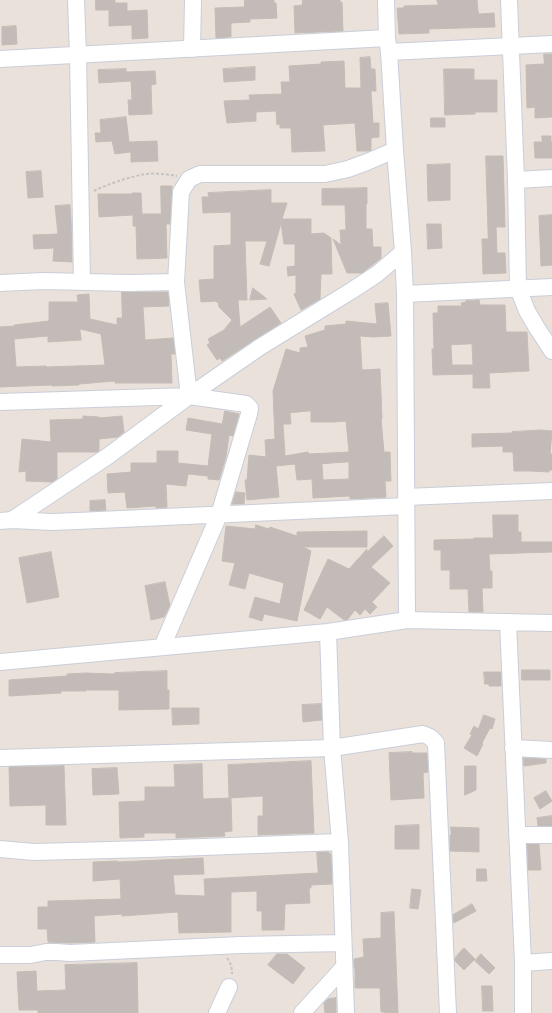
<!DOCTYPE html>
<html>
<head>
<meta charset="utf-8">
<style>
  body { margin:0 }
  canvas { display:block; background:#eae1db }
</style>
</head>
<body>
<canvas width="552" height="1013"></canvas>
<script>
const c = document.querySelector('canvas').getContext('2d');
c.lineJoin = 'round';
function fillPath(path, color) { c.fillStyle = color; c.fill(path, 'evenodd'); }
function stroke(path, color, width, dash) { c.strokeStyle = color; c.lineWidth = width; c.lineCap = dash ? 'butt' : 'round'; c.setLineDash(dash || []); c.stroke(path); }
const building = new Path2D(`
  M96,0H115V3H127V11L147,10L148,38L132,39V25L109,26V10H96Z
  M245,0H274V3H276L277,18L250,19V22L231,23V37L216,38L215,8L244,7Z
  M303,0H340V3L342,2L343,31L295,33L294,6L302,5Z
  M437,0H477L478,11L479,14L494,13L495,27L429,29V33L399,34L397,8H404V6L438,5Z
  M16,26L17,44L2,45V27Z
  M544,54H552V117L535,118V107L527,108L526,65L544,64Z
  M370,57L371,69H375L376,91H371L373,123H379V137L371,138V150L369,151H357L355,123L323,125L325,151L292,152L291,128H280V124L277,125L276,111L256,112V121L227,123L224,101L250,100L249,95L282,94L281,82H290L289,66L321,64V62L344,61L345,88H361L360,58Z
  M255,67V80L224,82L223,69Z
  M126,69V72L155,71L156,84L151,85L152,114L129,115L128,100H132L131,81L99,83L98,70Z
  M444,69H474V80H497V112H475V114L445,115Z
  M126,117L129,142L157,141L158,161L131,162V152L115,154L112,141L96,142L95,133H101L100,120Z
  M431,118H445V127H431Z
  M542,136H551V142H552V158H535L534,142H542Z
  M486,156H503L505,227H496L497,253H505L506,273L483,274L482,239H488Z
  M450,164V200L428,201L427,165Z
  M41,171L43,197L28,198L26,172Z
  M161,186H172L170,224H166L167,258L137,259L136,226H133V215L99,217L98,194H132V193H141L142,214H161Z
  M367,188V204H366V229H372L373,247H381V258L371,266L362,273H347L333,239L341,245L340,230H346L345,205H322V189Z
  M271,190V203H287L282,219H311V234L324,233L331,238L332,274H321L320,299L301,310L294,294L296,293V275L288,276L287,267L295,266V244H284L281,223L269,266L260,264L267,241H245L247,300H238L240,327L270,307L281,323L222,361L220,358L217,360L207,345L210,343L208,339L224,330L232,320L219,307L218,302H216V301L201,302L199,280L214,279V246L231,245V212L203,213L202,197H209L208,193Z
  M70,205L71,219L72,262L53,261L54,248L34,249L33,235L58,234L55,206Z
  M552,215V265L541,266L539,216Z
  M427,224H441L442,248L428,249Z
  M253,288L267,299L250,300Z
  M122,292H168L169,306L143,307L145,340L173,338L175,354H171L172,383H115V381L79,384V385L52,386V385L0,387V327L15,326L14,325L49,321V302H78L77,295L89,294L90,319L117,325V318H122ZM80,329L101,334L105,365L47,367L46,366L16,367L14,339L48,336V342L81,340Z
  M479,300L480,305H505L506,332H527L529,371L489,373L490,388H473V374L433,375L432,349H434L433,313H438V306H462L461,303L466,302V301ZM472,344L473,365H452L451,345Z
  M388,303L391,336L373,337L360,336L362,370L380,369L382,419H381L384,452H390L391,481H385L386,497L350,499V496L313,498L312,479L297,480L295,464L276,466L279,497L247,500L245,480H247L249,455L266,457L265,440L275,439L273,391L286,349L300,353V348L308,347L305,336L325,330V326L346,324V321L377,324L375,304ZM311,411V422H334L346,421L349,452L309,454L308,452L285,456L283,424H291L290,413ZM349,462V479L323,480L322,464Z
  M225,411L239,414L233,436L229,435L226,457L219,480L208,479V476L188,474L186,486L166,484L167,507L156,508V506L127,508L125,492L108,493L107,474L131,472V463H157V451H178V463L208,466L212,434L186,430L188,418L222,424Z
  M83,416L99,417V418L122,416L124,432L118,437L99,439V451L97,452H57V479L52,482L26,481V471L19,472L22,439L51,442L50,420L83,419Z
  M541,430L552,431L550,454H552V470H549V472L530,471H514L513,452H503V446L472,447V434L512,433V432Z
  M236,492L245,493L244,504H232Z
  M105,500L106,510L90,511V501Z
  M493,515H518V532H521V542H552V552L489,554L490,571H492V588H482L483,612H469L468,589H450V570H441V550H434V540L474,539V538H493Z
  M256,525L269,529L270,527L297,536V532L367,531V547H303L311,551L297,621L264,614L262,621L249,617L255,597L280,604L284,583L249,573L245,589L229,585L235,563L222,561L226,526L255,529Z
  M384,536L393,546L371,567L390,583L372,602L377,607L370,614L365,609L360,615L355,610L348,619L344,620L327,607L320,619L304,610L328,559L349,569L367,549V552Z
  M51,552L59,597L27,603L19,558Z
  M165,582L170,606L164,617L151,620L145,586Z
  M522,670H550V680H522Z
  M167,671V690H169V709L119,710V690H86V691H61V693L9,696V680L67,676V674L85,673L115,674V673Z
  M484,672H501V686H489V684H485Z
  M321,704L322,720L303,722L302,705Z
  M172,708H199V724L173,725Z
  M484,715L495,719L492,729L490,728L482,743L483,744L477,756L464,748L472,735L470,734L474,726L478,729Z
  M412,752V753H427L428,772L423,773L424,798L391,800L389,753Z
  M523,758L546,759V763L524,766Z
  M311,761L314,833L258,835V816H263V796L229,798L228,765Z
  M202,764L203,799L231,798L232,831L224,832L225,836L176,838V833H144V837L120,838L119,802L145,801V787H175L174,765Z
  M64,766L66,825H46V805L10,806L9,767Z
  M465,766H476V790L465,795Z
  M117,768L119,794L93,795L92,769Z
  M546,791L552,801L540,809L534,798Z
  M552,816V826H538L537,818Z
  M419,825V849H395V826Z
  M451,827L479,828V852L450,851V835H451Z
  M527,844H539L541,870H528Z
  M317,852H329V854H331L332,884L311,885V888H309L310,903L285,904L284,930H262V911H257V891L231,892V932L179,933L178,912L122,916V914L94,916L95,942L70,943L48,942L47,929H38V907H48V901L121,899L120,879L93,881V862L117,861V862L203,858L204,874L173,875L175,895L205,896L204,879L318,873Z
  M477,869H486L487,881H477Z
  M412,889L421,890L418,909L410,908Z
  M472,904L476,911L454,923L453,915Z
  M394,912L398,1013H385V1012H381L380,988H355V968H354V959L364,957L363,939L381,938V913Z
  M464,948L475,959L464,970L455,961V958Z
  M277,954H287L305,968L293,984L268,965Z
  M481,954L495,968L489,974L475,961Z
  M137,963L138,1013H38V1010H19L17,972L36,971L37,991L66,990L65,965Z
  M482,986H492L493,1011H483Z
  M336,998V1013H325L324,1003L328,999Z`);
fillPath(building, '#c2bbb7');
stroke(building, '#c4bdb5', 1);
const minor = new Path2D(`
  M76,0L78,55L82,282
  M386,0L387,38L389,52L395,150L403,252L405,294L407,620
  M509,0L516,180L518,288L527,311L537,328L552,351
  M192,49L193,0
  M389,52L552,44
  M0,59L387,38
  M516,180L552,178
  M0,283L44,281L129,283L176,282
  M405,294L552,287
  M189,396L176,282L181,192L189,179L200,174H325L348,169L367,162L395,150
  M0,402L189,396L246,404L250,408L249,414L219,515L162,647
  M406,497L552,491
  M12,520L52,522L77,521L406,506
  M0,521L12,520L108,456L189,396L260,347L351,291L377,274L403,252
  M508,622L523,963V1013
  M328,632L332,748L340,842L346,1013
  M0,662L328,632L407,620L552,623
  M513,748L552,750
  M0,758L332,748L423,734L430,737L436,743L448,1013
  M517,835H552
  M0,849L34,852L148,849L340,842
  M0,955H30L46,952H56L70,953L240,945L343,943
  M523,963L552,961
  M217,1013L229,987
  M302,1013L344,967`);
stroke(minor, '#c9ced9', 18);
stroke(new Path2D(`
  M94,191C108,184 129,177 145,174C155,173 166,174 177,176
  M227,958C231,963 232,968 232,974`), '#c3c3c3', 2, [3, 2]);
stroke(minor, '#fff', 16);
</script>
</body>
</html>
